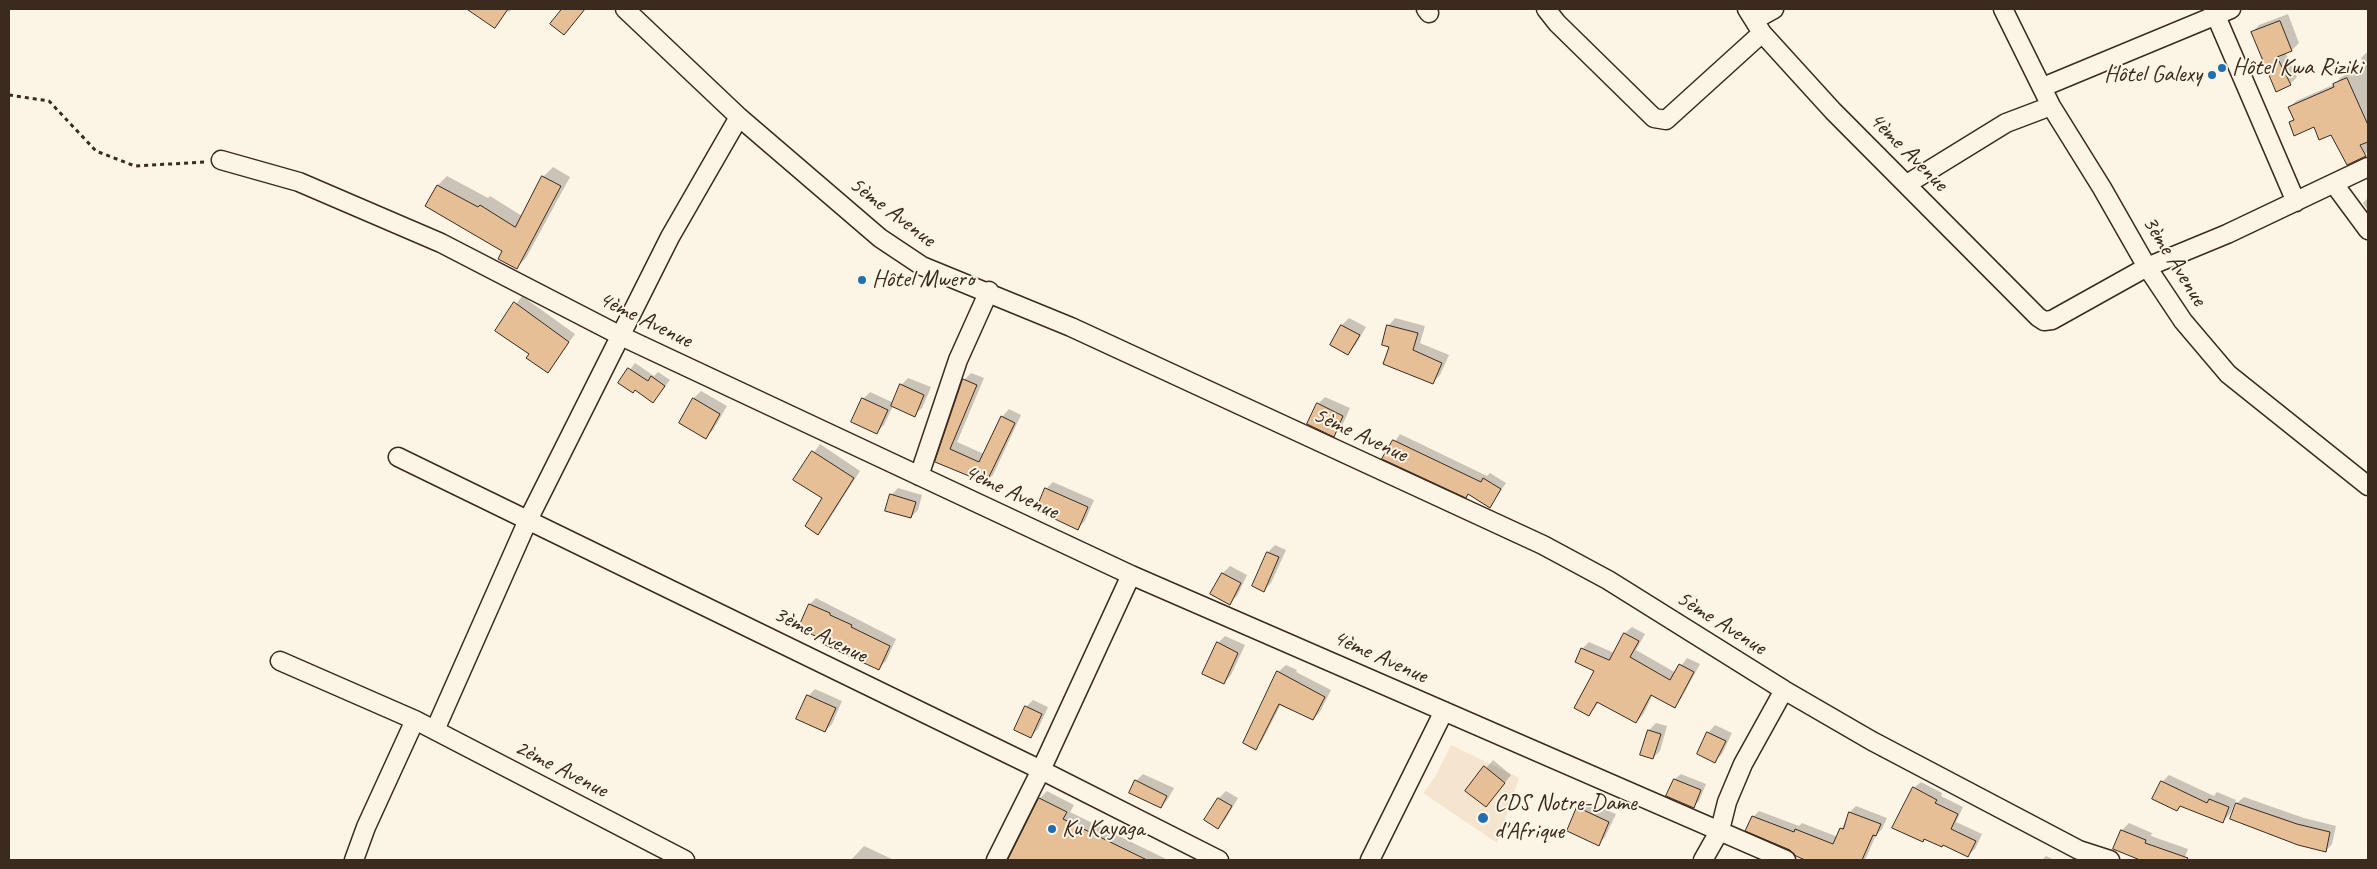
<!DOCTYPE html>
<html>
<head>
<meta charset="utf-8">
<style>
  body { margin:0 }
  #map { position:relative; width:2377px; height:869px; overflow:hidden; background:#fcf5e5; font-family:Caveat,sans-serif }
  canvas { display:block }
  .frame { position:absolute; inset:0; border:10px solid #3b2a1e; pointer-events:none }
</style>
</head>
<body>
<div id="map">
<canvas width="2377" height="869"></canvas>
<div class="frame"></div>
</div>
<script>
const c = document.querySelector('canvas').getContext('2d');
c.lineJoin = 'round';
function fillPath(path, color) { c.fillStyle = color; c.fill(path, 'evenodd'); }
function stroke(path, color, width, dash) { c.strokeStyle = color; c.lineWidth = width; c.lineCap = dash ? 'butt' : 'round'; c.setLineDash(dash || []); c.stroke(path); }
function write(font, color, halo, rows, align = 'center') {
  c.font = font + ' Caveat,sans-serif'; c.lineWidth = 4; c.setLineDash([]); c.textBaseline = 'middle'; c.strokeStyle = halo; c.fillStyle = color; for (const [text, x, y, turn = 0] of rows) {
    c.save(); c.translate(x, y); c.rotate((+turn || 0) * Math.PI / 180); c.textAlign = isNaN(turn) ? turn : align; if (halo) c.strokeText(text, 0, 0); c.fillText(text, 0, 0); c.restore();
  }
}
fillPath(new Path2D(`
  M1451,745L1519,778L1497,843L1423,793L1435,777Z`), '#f5e5ce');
fillPath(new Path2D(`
  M470,9H512L509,12L507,11L495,26Z
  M2288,14L2299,43L2292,50L2285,52L2297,77L2290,84L2252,33L2259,25Z
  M2368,51V152L2348,163L2331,134L2315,126L2290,123L2294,118L2289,108L2296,101L2335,84L2341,77L2365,67L2361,58Z
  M553,167L570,177L526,258L516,268L504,250L438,185L447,176L488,198L490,196L522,216L543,177Z
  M2368,198V211L2363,203Z
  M522,296L575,334L548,371L530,353L497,331Z
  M1349,318L1366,327L1355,346L1348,353L1332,344L1342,325Z
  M1395,318L1425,326L1420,343L1449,355L1440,375L1433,382L1391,346L1388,326Z
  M635,363L654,376L658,372L670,380L653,402L635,389L620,383Z
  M971,373L984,378L957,442L984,454L1002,417L1009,409L1021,415L993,475L985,482L936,462L964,380Z
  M908,378L931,387L922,408L914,415L893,406L884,425L877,432L863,399L870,392L894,403L901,385Z
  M701,391L727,406L713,430L706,437L680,423L694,398Z
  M1325,397L1350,408L1341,428L1334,435L1318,404Z
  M1400,434L1487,476L1490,473L1506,483L1490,506L1469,493L1466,496L1384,459Z
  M820,444L860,471L825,526L818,533L824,498L795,479Z
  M1053,482L1094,500L1085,521L1078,528L1046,489Z
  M898,488L922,495L918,510L911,517L891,495Z
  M1275,545L1286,550L1271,583L1264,590L1268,552Z
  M1230,566L1247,575L1237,596L1229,603L1212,594L1223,573Z
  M816,598L896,639L886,661L879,668L825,639L810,604Z
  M1632,627L1645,634L1636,650L1676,673L1687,658L1700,664L1681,699L1675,706L1653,694L1643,715L1636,722L1599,702L1589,715L1596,670L1582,649L1589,642L1614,653L1625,633Z
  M1225,636L1245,645L1231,675L1224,683L1218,643Z
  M1286,665L1297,670L1296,672L1331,690L1320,712L1313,719L1281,704L1262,741L1255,748L1278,672Z
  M815,689L842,701L832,724L825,731L808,696Z
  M1033,700L1048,707L1038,729L1031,736L1026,707Z
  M1656,723L1667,726L1660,751L1653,758L1649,730Z
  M1715,725L1732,733L1722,754L1715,761L1708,733Z
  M1493,760L1511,775L1486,806L1467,791Z
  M1143,774L1174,788L1168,799L1161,807L1136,781Z
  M1681,774L1706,784L1699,801L1693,807L1668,796L1675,779Z
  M2169,775L2214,796L2217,792L2236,800L2230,814L2223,821L2181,805L2177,809L2162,782Z
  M1921,782L1942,793L1941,796L1963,807L1956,822L1982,834L1975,849L1968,855L1944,844L1925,838L1923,841L1914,788Z
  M1047,791L1074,805L1070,812L1168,860L1010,859L1040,798Z
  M1226,791L1238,798L1225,820L1217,827L1206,820L1219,798Z
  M2244,797L2304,818L2336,826L2332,844L2326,851L2237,803Z
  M1586,801L1616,814L1605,837L1598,844L1578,808Z
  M1856,806L1887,818L1882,829L1876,835L1865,860H1803V858L1753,817L1759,811L1799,826L1802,823L1838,837L1850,812Z
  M2129,823L2152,833L2151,836L2188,849L2184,860H2143L2115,849L2122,830Z
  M864,846L894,860H851Z
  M2046,856L2055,860H2042Z`), '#0003');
const building = new Path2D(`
  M467,9H508L495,28Z
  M562,9H585L564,35L550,24Z
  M2280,21L2292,51L2277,57L2291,85L2276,92L2251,32Z
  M2347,78L2368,125V142L2360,145L2366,156L2347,165L2331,135L2319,140L2314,127L2294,136L2289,122L2294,120L2288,107L2334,87L2333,84Z
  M542,176L561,186L517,269L498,259L502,251L425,206L437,185L478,207L480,205L515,227Z
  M514,302L569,342L548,373L526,358L529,354L495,331Z
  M1341,325L1360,335L1348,355L1330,345Z
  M1387,325L1418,333L1413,350L1442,363L1433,384L1383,364L1389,347L1382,345Z
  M628,368L648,381L651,376L665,386L653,403L635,390L633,393L618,383Z
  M963,379L977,385L950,449L979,462L1001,416L1015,423L986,483L935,462Z
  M900,384L924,395L915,417L891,406Z
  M693,398L720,414L706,439L679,423Z
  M862,398L888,410L877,434L851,422Z
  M1317,403L1343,416L1334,437L1307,424Z
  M1393,440L1481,482L1483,478L1501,489L1490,508L1468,494L1466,498L1382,459Z
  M812,451L854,478L818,535L805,526L822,498L793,480Z
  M1045,488L1088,507L1078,530L1036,510Z
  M890,494L916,502L911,518L885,511Z
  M1267,552L1279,557L1264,592L1252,586Z
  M1222,573L1241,583L1230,605L1210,594Z
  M809,604L830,613V615L852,625L851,627L890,646L879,670L821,643L823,639L798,629Z
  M1624,633L1639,641L1630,657L1670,680L1679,664L1694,672L1675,708L1651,695L1636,723L1597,702L1589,716L1574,708L1594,671L1575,662L1581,648L1609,660Z
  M1217,642L1238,653L1224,684L1202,674Z
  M1277,671L1325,697L1313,720L1279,704L1256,750L1243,743Z
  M807,695L836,708L825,732L796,719Z
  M1025,706L1042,714L1031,738L1014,730Z
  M1648,730L1661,734L1653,759L1640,755Z
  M1707,732L1726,741L1715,763L1697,754Z
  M1484,766L1505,783L1486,807L1465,791Z
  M1674,779L1701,790L1694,808L1666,796Z
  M1135,780L1167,796L1161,808L1129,793Z
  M2161,781L2207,803L2209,799L2229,807L2223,823L2180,806L2177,811L2152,799Z
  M1913,787L1937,800L1935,803L1958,814L1951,829L1976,841L1968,857L1943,845L1942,847L1924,839L1923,842L1892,828Z
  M1039,798L1067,812L1063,819L1147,860H1008Z
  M1218,798L1232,806L1218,829L1204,820Z
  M2236,803L2297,824L2330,832L2326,852L2298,845L2230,819Z
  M1577,807L1609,822L1599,846L1567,831Z
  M1849,812L1881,824L1876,836L1873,835L1862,860H1805L1796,856L1790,850L1745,831L1752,816L1794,832L1795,829L1833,844L1840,828L1843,829Z
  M2121,830L2146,840L2145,843L2188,858L2187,860H2140L2113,849Z`);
fillPath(building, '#e6bf97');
stroke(building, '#3b2a1e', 1);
const minor = new Path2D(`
  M625,9L739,117L880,238L922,266L1071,327L1543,545L1608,580L1784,690L1872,741L2079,850L2110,860
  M1426,9L1429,13
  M1546,9L1557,23L1654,118L1666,120L1762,33
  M1747,9L1762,33L1833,111L2038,317L2044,321L2052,320L2147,267L2227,234L2368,167
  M2003,9L2051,106L2102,188L2147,267L2183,321L2228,374L2368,486
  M2213,9L2296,202
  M1754,20L1774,9
  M2043,87L2231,9
  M221,160L299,182L441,243L621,336L1131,575L1786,860
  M1907,184L2006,123L2051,106
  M2334,184L2368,230
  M398,457L1041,770L1219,860
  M919,476L958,360L989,291
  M280,661L415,720L685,860
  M435,730L528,520L670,237L739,117
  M354,860L366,827L415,720
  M996,860L1041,770L1131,575
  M1370,860L1444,711
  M1703,860L1720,830L1727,802L1743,764L1784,690`);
stroke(minor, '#3b2a1e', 21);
stroke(new Path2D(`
  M9,95L49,101L96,151L135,166L205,162`), '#3b2a1e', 3, [4, 4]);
stroke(minor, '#fcf5e5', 18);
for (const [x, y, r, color] of [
  [2222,68,5,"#1f6fb2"],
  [2212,75,5,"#1f6fb2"],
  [862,280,5,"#1f6fb2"],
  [1483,818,6,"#1f6fb2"],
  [1052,829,5,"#1f6fb2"]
]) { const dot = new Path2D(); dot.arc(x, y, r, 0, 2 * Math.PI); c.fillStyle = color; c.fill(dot); stroke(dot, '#fcf5e5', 2); }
write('24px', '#3b2a1e', '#fcf5e5', [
  ["Hôtel Kwa Riziki",2232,68],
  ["Hôtel Galexy",2202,75,"right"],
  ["Hôtel Mwero",872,280],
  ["CDS Notre-Dame",1494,804],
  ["d'Afrique",1494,832],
  ["Ku Kayaga",1062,829]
], 'left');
write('24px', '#3b2a1e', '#fcf5e5', [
  ["4ème Avenue",1908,152,45],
  ["5ème Avenue",892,212,37],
  ["3ème Avenue",2174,261,58],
  ["4ème Avenue",645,320,26],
  ["5ème Avenue",1360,435,25],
  ["4ème Avenue",1011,492,25],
  ["5ème Avenue",1721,623,32],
  ["3ème Avenue",820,635,26],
  ["4ème Avenue",1380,657,24],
  ["2ème Avenue",561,769,27]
]);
</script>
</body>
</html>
